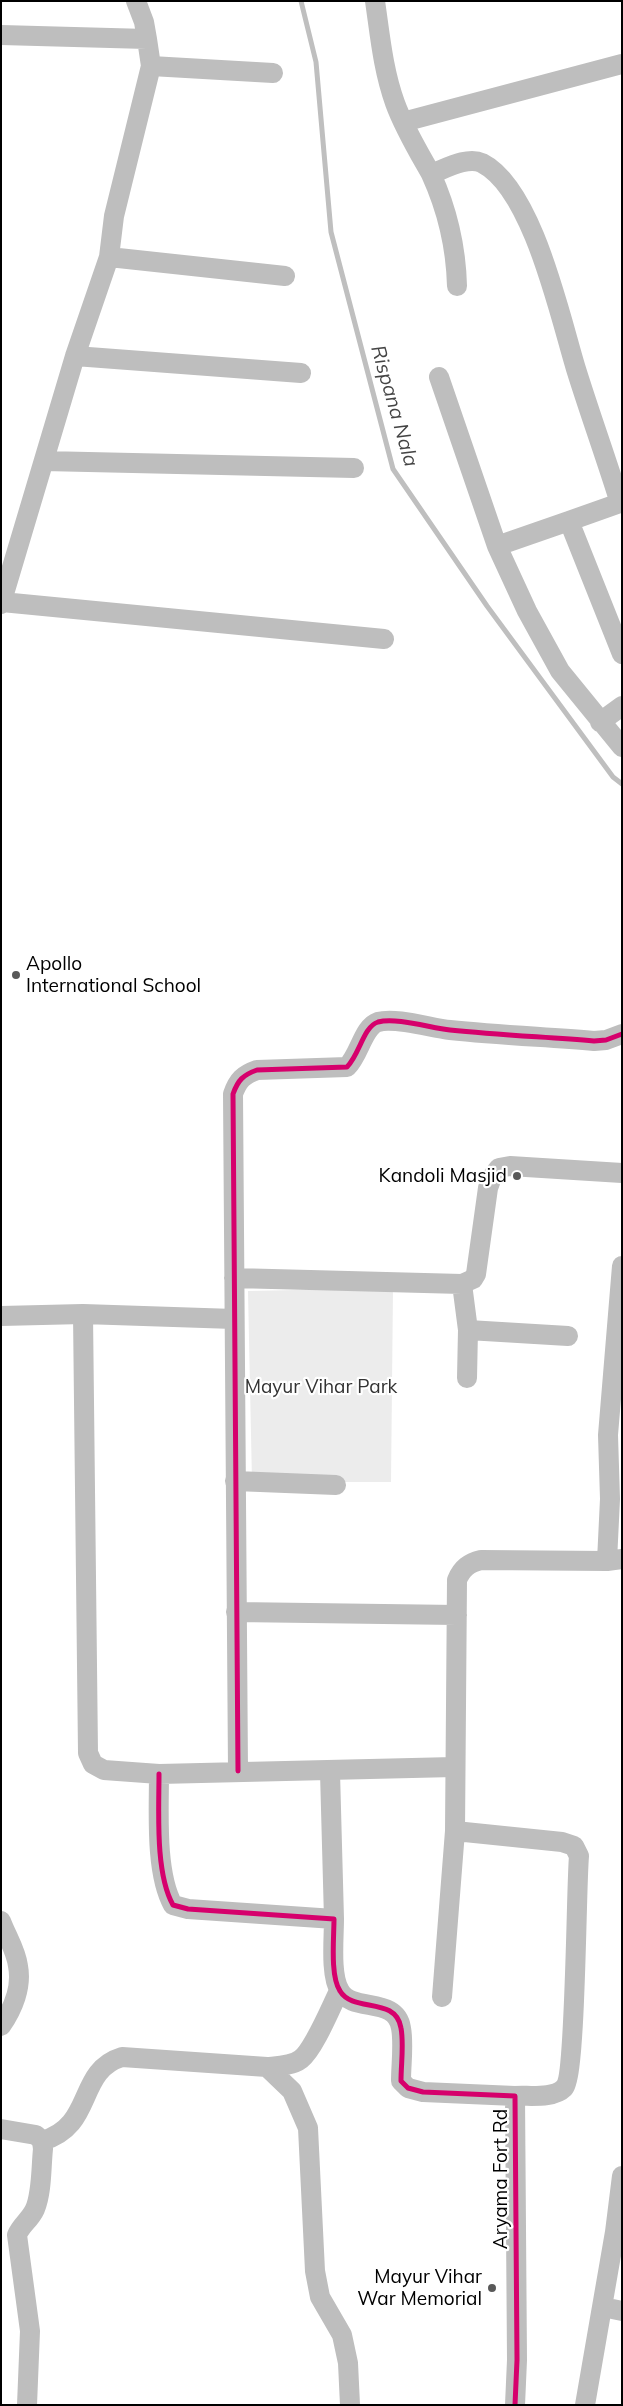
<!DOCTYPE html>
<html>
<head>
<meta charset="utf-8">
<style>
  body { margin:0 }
  #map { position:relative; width:623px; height:2406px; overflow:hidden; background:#fff; font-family:Mulish,sans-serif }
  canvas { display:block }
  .frame { position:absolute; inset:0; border:2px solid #000; pointer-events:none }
</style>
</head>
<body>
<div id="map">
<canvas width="623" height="2406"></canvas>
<div class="frame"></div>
</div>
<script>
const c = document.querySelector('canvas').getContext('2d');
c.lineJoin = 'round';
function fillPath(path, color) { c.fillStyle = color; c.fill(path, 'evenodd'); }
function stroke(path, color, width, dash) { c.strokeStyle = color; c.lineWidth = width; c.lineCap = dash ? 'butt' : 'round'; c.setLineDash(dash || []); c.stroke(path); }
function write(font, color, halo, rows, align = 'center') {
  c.font = font + ' Mulish,sans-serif'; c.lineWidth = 4.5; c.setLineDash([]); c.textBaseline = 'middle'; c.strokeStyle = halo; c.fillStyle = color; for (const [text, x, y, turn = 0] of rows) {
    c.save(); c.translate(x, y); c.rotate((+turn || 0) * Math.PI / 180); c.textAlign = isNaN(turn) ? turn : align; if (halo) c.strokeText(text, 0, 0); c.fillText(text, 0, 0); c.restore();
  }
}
fillPath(new Path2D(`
  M393,1288L391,1482H252L248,1291Z`), '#ececec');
stroke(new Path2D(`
  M301,1L316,62L331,232L393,469L487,606L613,777L622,784`), '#bfbfbf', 5);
stroke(new Path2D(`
  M136,1L144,22L147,39
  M375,1C380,35 383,70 395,103C404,128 418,151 431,174C445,169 467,156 482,163C533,189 560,317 576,369C590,414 606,458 620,503L569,521L622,654
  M1,35L147,39L151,66L114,216L109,257L75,356L1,604
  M151,66L273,73
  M403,122L622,64
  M431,174C447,209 456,248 457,286
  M109,257L285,276
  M75,356L301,373
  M439,377L497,546
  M44,461L354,468
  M569,521L497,546L527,611L560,671L622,747
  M2,602L384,639
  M600,722L622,706
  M234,1278L462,1284L473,1279L476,1274L488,1188L492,1177L499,1168L510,1166L622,1173
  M462,1284L468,1330L467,1378
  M83,1314L88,1753L93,1764L104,1770L159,1774L454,1767
  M1,1316L83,1314L234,1319
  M468,1330L568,1336
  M235,1481L336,1485
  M607,1561L610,1499L608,1435L622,1266
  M236,1612L457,1615
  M238,1771L233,1094C238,1080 243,1075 257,1070L347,1067C360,1054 363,1027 378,1022C396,1017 431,1028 450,1030C498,1035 546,1037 594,1041L606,1040L622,1034
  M330,1772L334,1919
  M159,1774C159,1811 155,1873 173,1905L188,1909L334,1919C334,1938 330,1976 340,1991C353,2013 396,1996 401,2028C404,2044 401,2064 401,2081L408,2088L423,2092L515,2096L517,2360L515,2405
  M1,1921C6,1935 16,1950 18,1966C22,1987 13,2009 1,2026
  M442,1997L455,1831
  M267,2067L292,2091L308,2128L315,2271L320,2297L342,2335L348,2363L350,2405
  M515,2096C529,2095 553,2099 564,2088C576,2076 576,1888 579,1856L574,1846L562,1842L455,1831L457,1580C462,1568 469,1563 481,1560L607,1561L622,1559
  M1,2129L36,2135L42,2141L43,2149C41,2168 42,2192 35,2209C30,2220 21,2225 17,2235L30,2331L27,2405
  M42,2141C95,2126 76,2071 122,2057L267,2067C278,2066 292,2066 301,2059C314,2049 331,2007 339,1991
  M622,2176L615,2232L622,2235
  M603,2307L622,2311
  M585,2405L615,2232`), '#bebebe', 20);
stroke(new Path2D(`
  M238,1771L233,1094C238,1080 243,1075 257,1070L347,1067C360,1054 363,1027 378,1022C396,1017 431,1028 450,1030C498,1035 546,1037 594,1041L606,1040L622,1034
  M159,1774C159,1811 155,1873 173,1905L188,1909L334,1919C334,1938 330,1976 340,1991C353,2013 396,1996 401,2028C404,2044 401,2064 401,2081L408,2088L423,2092L515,2096L517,2360L515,2405`), '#d6006c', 5);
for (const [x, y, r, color] of [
  [16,975,5,"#595959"],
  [517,1176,5,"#595959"],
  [492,2288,5,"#595959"]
]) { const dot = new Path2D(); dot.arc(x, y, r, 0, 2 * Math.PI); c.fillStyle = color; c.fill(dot); stroke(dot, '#fff', 2); }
write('19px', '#000', '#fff', [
  ["Apollo",26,964,"left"],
  ["International School",26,986,"left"],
  ["Kandoli Masjid",507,1176],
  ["Mayur Vihar",482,2277],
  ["War Memorial",482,2299]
], 'right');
write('19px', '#333', '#fff', [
  ["Mayur Vihar Park",321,1387]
]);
write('19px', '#000', '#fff', [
  ["Aryama Fort Rd",501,2179,-90]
]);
write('italic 20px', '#444', '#fff', [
  ["Rispana Nala",394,406,74]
]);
</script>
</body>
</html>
